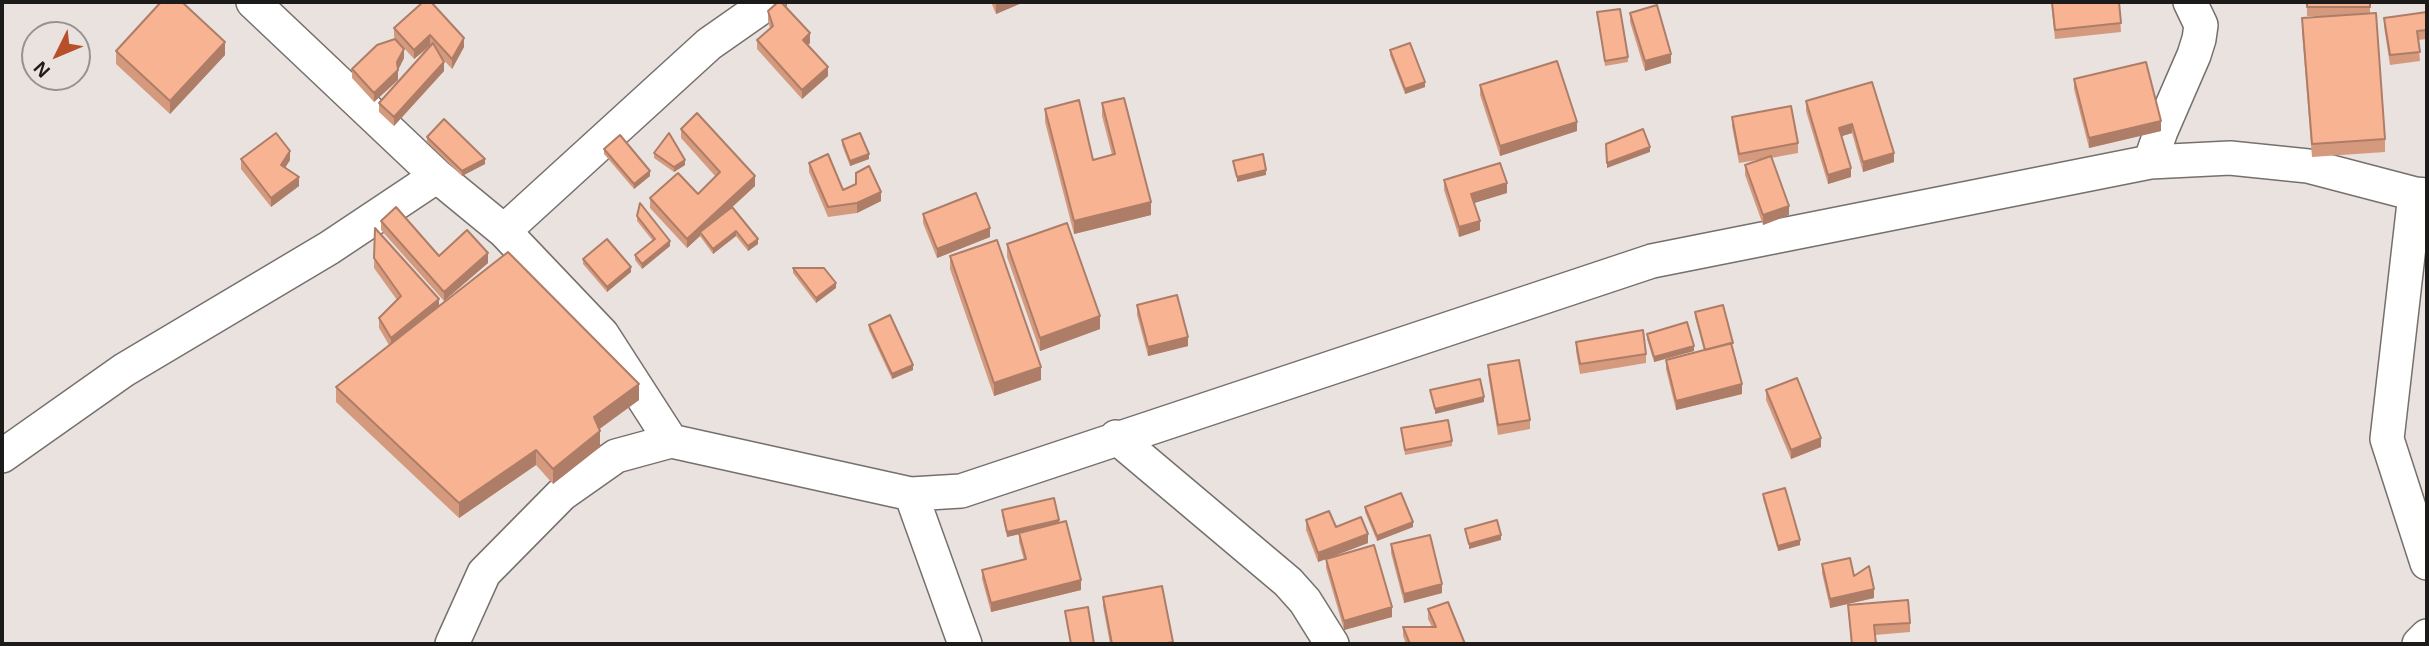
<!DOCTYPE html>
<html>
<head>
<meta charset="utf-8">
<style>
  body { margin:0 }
  #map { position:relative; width:2429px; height:646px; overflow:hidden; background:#e9e2de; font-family:Helvetica,sans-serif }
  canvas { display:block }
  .frame { position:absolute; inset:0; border:4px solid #1d1b1a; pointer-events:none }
  .north { position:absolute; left:21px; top:21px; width:70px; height:70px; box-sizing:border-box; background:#e9e2de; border:2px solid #979290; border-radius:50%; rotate:227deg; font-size:19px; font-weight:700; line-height:28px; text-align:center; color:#1d1b1a }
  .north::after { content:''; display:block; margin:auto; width:24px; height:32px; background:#b7502a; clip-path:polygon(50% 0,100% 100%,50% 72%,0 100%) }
</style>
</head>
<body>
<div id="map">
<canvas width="2429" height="646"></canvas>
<div class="frame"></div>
<div class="north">N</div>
</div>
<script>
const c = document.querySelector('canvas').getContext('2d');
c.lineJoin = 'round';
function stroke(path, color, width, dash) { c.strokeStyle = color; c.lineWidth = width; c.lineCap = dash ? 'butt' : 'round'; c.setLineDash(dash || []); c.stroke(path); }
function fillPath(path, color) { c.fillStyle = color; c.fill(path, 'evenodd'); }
const street = new Path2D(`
  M253,2L437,176L504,231L602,334L671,441
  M2150,162L2161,131L2194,55L2199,39L2201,25L2190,2
  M2415,194L2387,439L2427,563
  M504,231L709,44L769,2
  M1116,437L1288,582L1305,601L1332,644
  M2,456L124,370L329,248L437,176
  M911,494L965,644
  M452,644L484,573L562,494L616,456L671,441L911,494L961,491L1652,261L2150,162L2230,158L2308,166L2415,194L2427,195
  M2419,644L2427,636`);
stroke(street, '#76706d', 36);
stroke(street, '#fff', 33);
fillPath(new Path2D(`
  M423,2L464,47L452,69L441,57L444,71L394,126L379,112V103L431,46L414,59L394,37V28Z
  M991,2H1024L996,14Z
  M2051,2H2119L2121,32L2055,39Z
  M2307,2H2370V14L2385,139V152L2312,157L2302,31V18L2336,16H2307Z
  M768,11L810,43L808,45L828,76L802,99L757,49V40L770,28L768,21Z
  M1597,12L1628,57V62L1605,66Z
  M2427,12V39L2418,40L2420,61L2390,65L2384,27V18Z
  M1630,13L1671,63L1645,71L1630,22Z
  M1390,50L1425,87L1405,94L1390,55Z
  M116,51L225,55L170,114L116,64Z
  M404,58L398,70V80L374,102L352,78V69Z
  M2074,79L2161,131L2089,148L2074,89Z
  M1872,82L1894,162L1863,172L1852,133L1842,136L1851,177L1828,184L1806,111V101Z
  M1480,85L1577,131L1500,156L1480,95Z
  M1102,103L1151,215L1074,234L1045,122V109L1093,160L1112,155L1102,116Z
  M1732,117L1798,143V153L1771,158L1789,215L1763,225L1745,175V165L1763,159L1739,163L1732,126Z
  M681,129L755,186L731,208L758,244L748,251L736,236L713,254L700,236L687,248L650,208V198L698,194L716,177L681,138Z
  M427,137L485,164L462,176L427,142Z
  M842,140L869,159L850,166L842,145Z
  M604,149L650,176L634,189L604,154Z
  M654,153L685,165L674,172L654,158Z
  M241,159L290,160L285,168L299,186L271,207L241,169Z
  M809,163L843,190L881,201L857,213L828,217L809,172Z
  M1444,180L1507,193L1474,203L1480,230L1459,237L1444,190Z
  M923,214L990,237L937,258L923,223Z
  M637,216L670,246L642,269L635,260V255L653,241L637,221Z
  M381,221L439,256L488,263L444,301L381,230Z
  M375,228L439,306L639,400L599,429L600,447L553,484L536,465L459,518L336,402V387L389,345L379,328V318L397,300L374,268Z
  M1007,244L1100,329L1040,351L1007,257Z
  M950,256L1041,380L994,396L950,269Z
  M583,259L631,272L607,292L583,264Z
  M793,268L836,288L816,303L793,273Z
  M1137,305L1188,346L1148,356L1137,315Z
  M1695,312L1733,348L1742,394L1676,410L1666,369V360L1704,350L1695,317Z
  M869,325L913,370L892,379L869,330Z
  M1647,334L1694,351L1654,362L1647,339Z
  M1576,342L1646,354V363L1580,374L1576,351Z
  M1488,365L1530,420V429L1498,435L1488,374Z
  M1766,390L1821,447L1791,459L1766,400Z
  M1401,428L1452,441V446L1405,455Z
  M1763,494L1800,545L1778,551L1763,499Z
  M1365,507L1413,527L1377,541L1365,512Z
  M1002,510L1059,523L1081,590L991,612L982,579V570L1024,560L1019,542V534L1007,537L1002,515Z
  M1306,520L1336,527L1368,543L1318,562L1306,530Z
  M1391,544L1442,593L1404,603L1391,553Z
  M1326,559L1392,617L1344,630L1326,568Z
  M1822,564L1854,576L1874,598L1830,608L1822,573Z
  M1103,597L1173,642V644H1110L1103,606Z
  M1848,605L1910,623V632L1875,635L1876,644H1851Z
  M1428,609L1465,644H1406L1403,636V627H1432L1428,619Z`), '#d59a7e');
fillPath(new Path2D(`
  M996,2H1024L996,14Z
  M810,33V43L803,49V40Z
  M430,35V45L414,59V50Z
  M464,38V47L452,69V59Z
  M225,42V55L170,114V101Z
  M404,49V58L398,70V80L374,102V93L397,62Z
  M1671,54V63L1645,71V61Z
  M444,62V71L394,126V117Z
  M828,67V76L802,99V90Z
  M1425,82V87L1405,94V89Z
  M2161,121V131L2089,148V138Z
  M1577,122V131L1500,156V146Z
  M1852,124V133L1839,137V128Z
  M1650,147V152L1607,168V163Z
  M290,151V160L281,174V165Z
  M1894,153V162L1863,172V162Z
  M869,154V159L850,166V161Z
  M485,159V164L462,176V171Z
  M685,160V165L674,172V167Z
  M1851,168V177L1828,184V175Z
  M1266,170V175L1237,182V177Z
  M650,171V176L634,189V184Z
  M755,176V186L702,235L700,232V236L687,248V239Z
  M299,177V186L271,207V198Z
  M1507,183V193L1471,204V194Z
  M881,192V201L857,213V203Z
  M1151,202V215L1074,234V221Z
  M1789,206V215L1763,225V215Z
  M1480,221V230L1459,237V227Z
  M990,228V237L937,258V249Z
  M736,231V236L713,254V249Z
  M758,239V244L748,251V246Z
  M670,241V246L642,269V264Z
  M488,253V263L444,301V292Z
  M631,267V272L607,292V287Z
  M836,283V288L816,303V298Z
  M439,299V308L391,347V338Z
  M1100,316V329L1040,351V338Z
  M1188,337V346L1148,356V347Z
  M1694,346V351L1654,362V357Z
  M913,365V370L892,379V374Z
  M1041,367V380L994,396V383Z
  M639,384V400L594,433V417Z
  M1742,384V394L1676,410V401Z
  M1484,397V402L1435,414V409Z
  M600,431V447L553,484V469Z
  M1821,438V447L1791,459V450Z
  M536,450V465L459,518V503Z
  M1059,520V525L1007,537V532Z
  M1413,522V527L1377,541V536Z
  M1368,534V543L1318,562V553Z
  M1501,535V540L1469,549V544Z
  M1800,540V545L1778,551V546Z
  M1081,580V590L991,612V603Z
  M1442,584V593L1404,603V594Z
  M1874,589V598L1830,608V599Z
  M1392,607V617L1344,630V621Z`), '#ae7d67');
const building = new Path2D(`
  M161,2H182L225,42L170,101L116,51Z
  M423,2H431L464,38L452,59L430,35L414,50L394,28Z
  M778,2H781L810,33L803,40L828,67L802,90L757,40L773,26L768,11Z
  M2052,2H2119L2121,23L2055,30Z
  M2307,2H2370V7H2307Z
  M1657,5L1671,54L1645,61L1630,13Z
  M1620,9L1628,57L1605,61L1597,12Z
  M2427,12V30L2417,31L2420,52L2390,55L2384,18Z
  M2376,13L2385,139L2312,144L2302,18Z
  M395,39L404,49L397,62L398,70L374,93L352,69L377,45Z
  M433,43L444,62L394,117L379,103Z
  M1410,43L1425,82L1405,89L1390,50Z
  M1557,61L1577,122L1500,146L1480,85Z
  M2146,62L2161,121L2089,138L2074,79Z
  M1872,82L1894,153L1863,162L1852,124L1839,128L1851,168L1828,175L1806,101Z
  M1124,98L1151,202L1074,221L1045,109L1079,100L1093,160L1115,154L1102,103Z
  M1791,106L1798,143L1739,154L1732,117Z
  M697,113L755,176L687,239L650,198L678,173L698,194L720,172L681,129Z
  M444,119L485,159L462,171L427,137Z
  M1643,129L1650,147L1607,163L1606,144Z
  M276,133L290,151L281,165L299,177L271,198L241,159Z
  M669,133L685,160L674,167L654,153Z
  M860,133L869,154L850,161L842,140Z
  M620,135L650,171L634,184L604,149Z
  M828,154L843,190L856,184V173L869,166L881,192L857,203L828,207L809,163Z
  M1263,154L1266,170L1237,177L1233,161Z
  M1771,156L1789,206L1763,215L1745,165Z
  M1500,163L1507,183L1471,194L1480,221L1459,227L1444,180Z
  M976,193L990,228L937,249L923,214Z
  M640,203L670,241L642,264L635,255L655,239L637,216Z
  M396,207L439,256L467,230L488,253L444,292L381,221Z
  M732,207L758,239L748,246L736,231L713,249L700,232Z
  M1067,223L1100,316L1040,338L1007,244Z
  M375,228L439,299L391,338L379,318L401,296L374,258Z
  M607,239L631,267L607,287L583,259Z
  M997,240L1041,367L994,383L950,256Z
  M508,252L639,384L594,417L600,431L553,469L536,450L459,503L336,387Z
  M793,268H824L836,283L816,298Z
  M1177,295L1188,337L1148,347L1137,305Z
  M1723,305L1733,343L1705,350L1695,312Z
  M890,315L913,365L892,374L869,325Z
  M1687,322L1694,346L1654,357L1647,334Z
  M1643,330L1646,354L1580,364L1576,342Z
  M1731,343L1742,384L1676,401L1666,360Z
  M1519,360L1530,420L1498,425L1488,365Z
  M1797,378L1821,438L1791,450L1766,390Z
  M1480,379L1484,397L1435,409L1430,390Z
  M1448,420L1452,441L1405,450L1401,428Z
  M1785,488L1800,540L1778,546L1763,494Z
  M1401,493L1413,522L1377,536L1365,507Z
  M1054,498L1059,520L1007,532L1002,510Z
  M1329,511L1336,527L1361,517L1368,534L1318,553L1306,520Z
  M1497,520L1501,535L1469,544L1465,529Z
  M1066,521L1081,580L991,603L982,570L1026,559L1019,533Z
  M1430,535L1442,584L1404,594L1391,544Z
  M1374,545L1392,607L1344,621L1326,559Z
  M1850,558L1854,576L1869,566L1874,589L1830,599L1822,564Z
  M1162,586L1173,642L1161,644H1112L1103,597Z
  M1908,600L1910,623L1874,625L1876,644H1852L1848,605Z
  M1448,602L1465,644H1410L1403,627H1436L1428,609Z
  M1088,607L1094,644H1071L1065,611Z`);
fillPath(building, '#f8b393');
stroke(building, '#ae7d67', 2);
</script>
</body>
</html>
